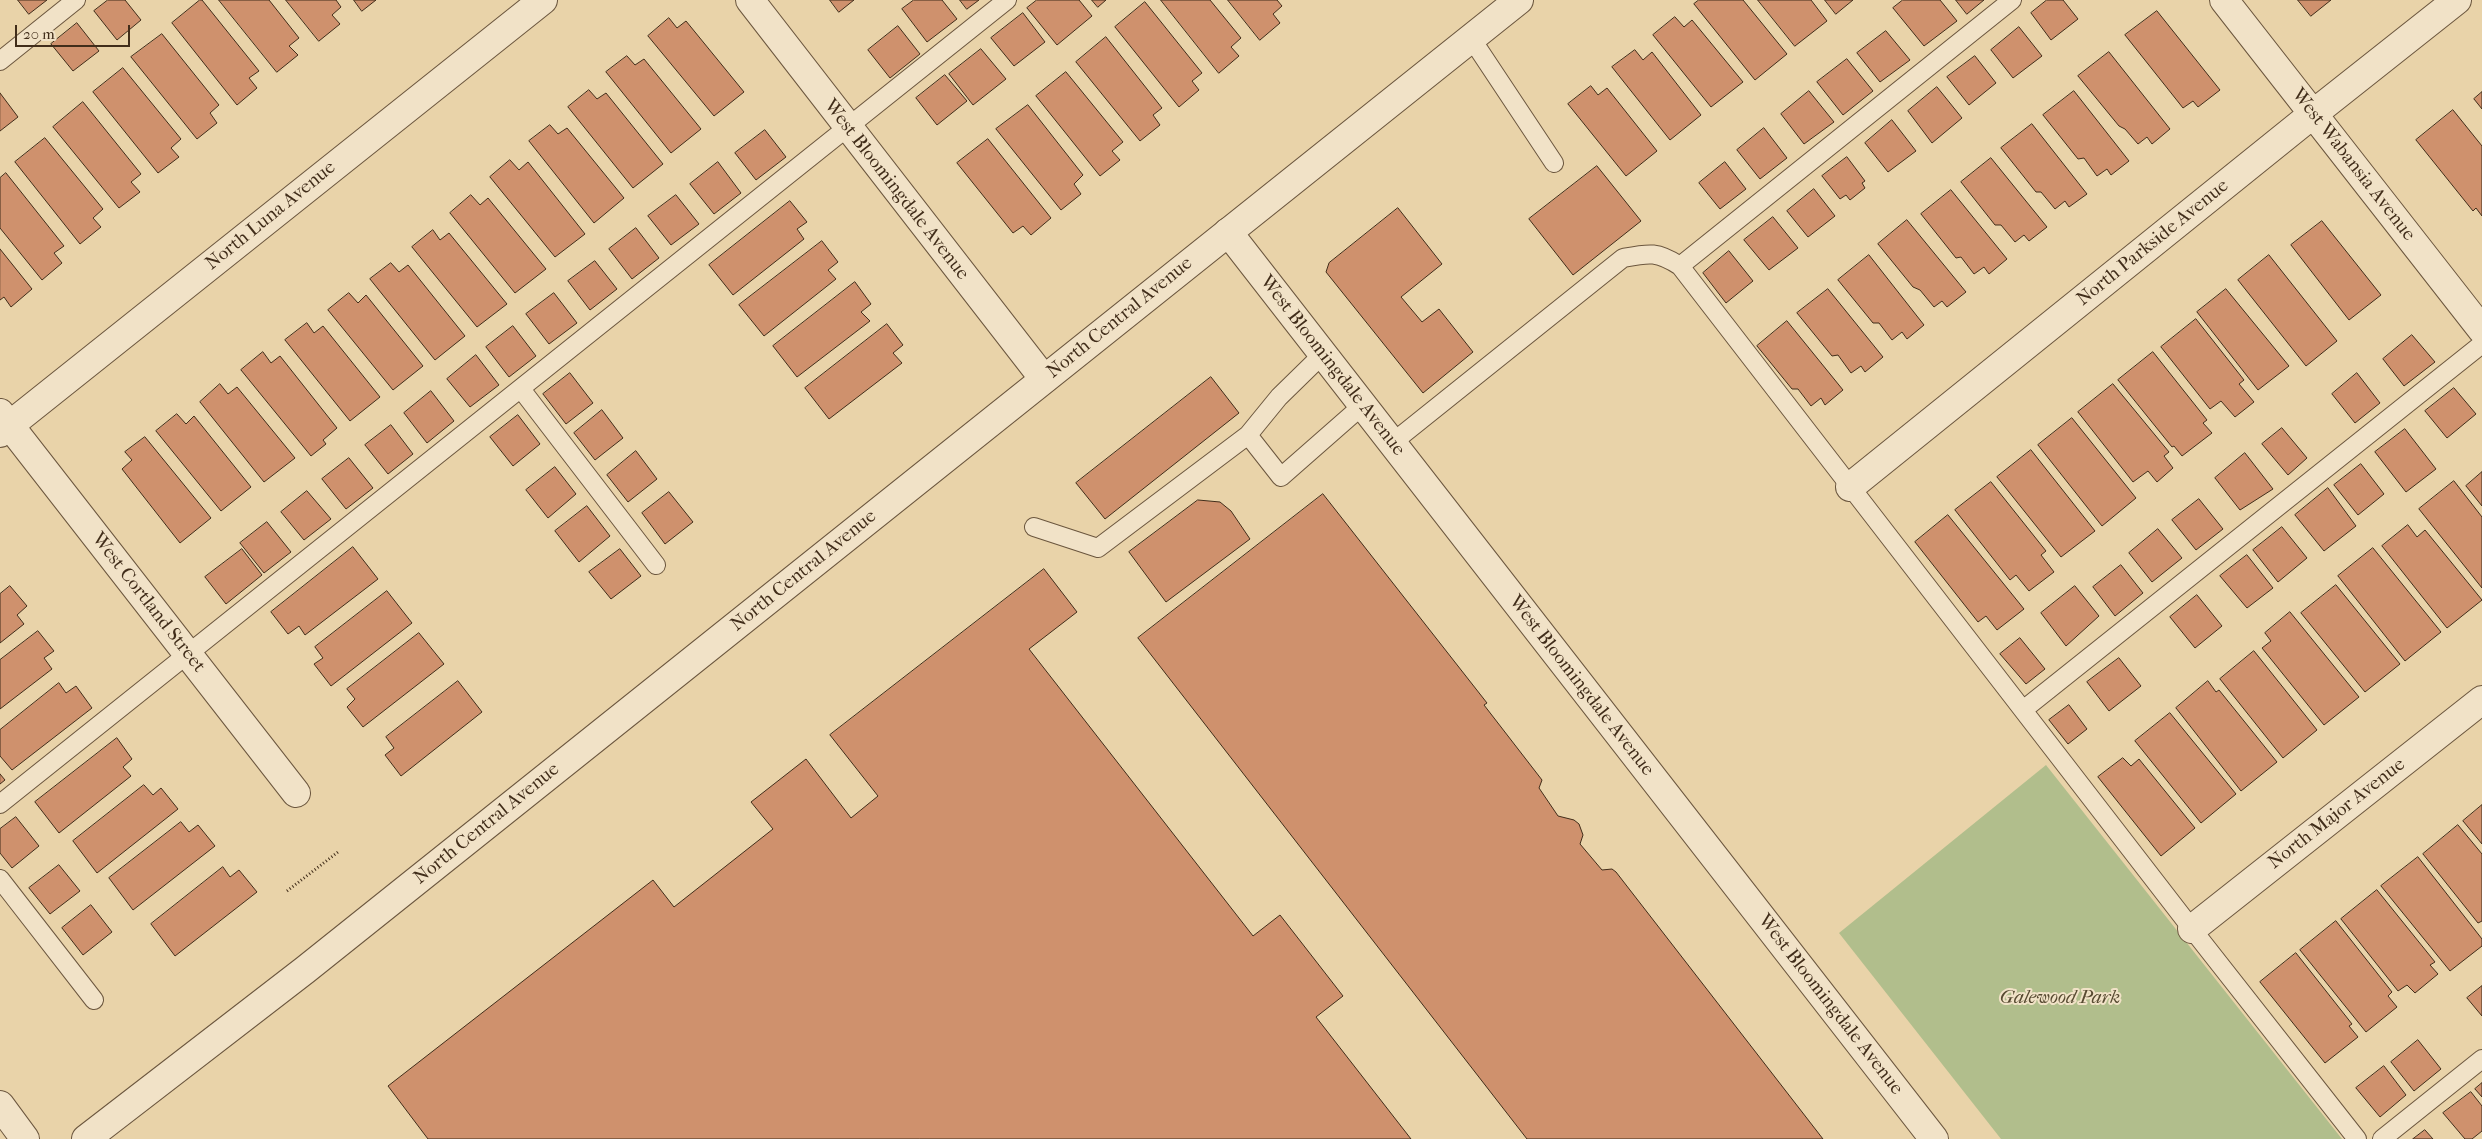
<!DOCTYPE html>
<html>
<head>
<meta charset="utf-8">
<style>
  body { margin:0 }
  #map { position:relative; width:2482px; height:1139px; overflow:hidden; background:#e9d3a9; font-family:"IM FELL French Canon",serif }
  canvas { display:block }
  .scale { position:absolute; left:15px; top:25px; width:115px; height:22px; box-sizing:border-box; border:2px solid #412d1a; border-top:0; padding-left:6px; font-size:15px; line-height:18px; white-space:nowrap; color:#412d1a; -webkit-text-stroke:4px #f1e2c7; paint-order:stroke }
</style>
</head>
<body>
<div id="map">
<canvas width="2482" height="1139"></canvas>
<div class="scale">20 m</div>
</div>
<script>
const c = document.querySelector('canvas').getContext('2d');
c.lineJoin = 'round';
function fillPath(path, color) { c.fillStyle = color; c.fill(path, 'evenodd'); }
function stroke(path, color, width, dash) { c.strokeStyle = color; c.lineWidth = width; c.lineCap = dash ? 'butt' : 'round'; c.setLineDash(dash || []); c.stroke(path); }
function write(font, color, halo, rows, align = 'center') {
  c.font = font + ' "IM FELL French Canon",serif'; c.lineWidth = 4; c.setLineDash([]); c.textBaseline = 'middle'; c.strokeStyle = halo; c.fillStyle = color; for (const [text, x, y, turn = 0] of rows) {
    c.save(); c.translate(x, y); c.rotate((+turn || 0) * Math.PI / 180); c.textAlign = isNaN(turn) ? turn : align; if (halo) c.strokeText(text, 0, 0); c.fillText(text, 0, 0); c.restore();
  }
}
fillPath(new Path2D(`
  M2046,765L2342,1139H2001L1839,933Z`), '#b1be8c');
const building = new Path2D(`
  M18,0H47L29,14Z
  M108,0H125L141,20L117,40L94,11Z
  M200,0H202L259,71L249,78L257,88L237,105L172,23Z
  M219,0H269L299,38L289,46L298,55L277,72Z
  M286,0H336L341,7L332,15L340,24L319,41Z
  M354,0H376L362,11Z
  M830,0H854L839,12Z
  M914,0H942L957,19L927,42L902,9Z
  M960,0H979L967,9Z
  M1037,0H1079L1092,16L1057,45L1027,8Z
  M1092,0H1106L1098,7Z
  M1161,0H1210L1241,38L1231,47L1239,56L1219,73Z
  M1228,0H1277L1282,6L1273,14L1280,23L1260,40Z
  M1699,0H1743L1787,54L1755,80L1694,4Z
  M1758,0H1811L1827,21L1795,46Z
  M1825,0H1853L1836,14Z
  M1903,0H1940L1957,21L1924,46L1893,8Z
  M1956,0H1984L1967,14Z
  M2047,0H2063L2078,19L2051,40L2031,13Z
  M2298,0H2331L2311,16Z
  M1145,2L1202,73L1192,81L1199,90L1179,107L1115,27Z
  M2157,11L2220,90L2198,107L2193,101L2183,108L2125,35Z
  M1023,13L1045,42L1014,66L991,38Z
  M1675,17L1684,27L1692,20L1743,82L1711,107L1653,35Z
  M669,18L677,28L686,21L744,92L714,116L648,36Z
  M77,23L99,51L73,71L51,44Z
  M898,26L920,54L890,78L868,50Z
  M2019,27L2042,56L2013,78L1991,50Z
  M1886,31L1910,60L1880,82L1857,53Z
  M162,34L219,105L210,113L217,123L197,139L131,57Z
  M1106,37L1162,108L1153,115L1160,125L1140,141L1076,62Z
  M981,49L1006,79L973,105L949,74Z
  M1635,50L1643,60L1652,52L1701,115L1670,140L1612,67Z
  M2109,52L2170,129L2152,144L2147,137L2138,144L2125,129L2119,126L2078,76Z
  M627,56L635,65L644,59L701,129L671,153L606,72Z
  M1975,56L1996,83L1969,105L1947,77Z
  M1847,59L1873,91L1843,115L1817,82Z
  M123,68L181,139L171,148L179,157L158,173L93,92Z
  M1066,72L1123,142L1112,151L1120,160L1100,176L1036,96Z
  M945,75L967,101L937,125L916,98Z
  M1591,86L1598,95L1607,88L1657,151L1626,176L1568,104Z
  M1937,87L1962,118L1932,143L1908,111Z
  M589,90L597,99L606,93L663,164L633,188L568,107Z
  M1809,91L1834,122L1804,144L1781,114Z
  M2074,91L2129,161L2111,175L2107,169L2097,176L2084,158L2078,159L2043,115Z
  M2482,92V109L2474,99Z
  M0,93L18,117L0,131Z
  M83,102L141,174L131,182L140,192L119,208L53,127Z
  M1028,105L1083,175L1074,184L1081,194L1061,210L996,129Z
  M2453,110L2482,146V216L2476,208L2473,211L2416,140Z
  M1892,120L1916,151L1888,172L1865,143Z
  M2032,124L2087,194L2069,207L2065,201L2055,209L2041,192H2036L2001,148Z
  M550,125L558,134L567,128L624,198L594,223L529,141Z
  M1764,128L1787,158L1760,179L1737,150Z
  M765,130L786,157L756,180L735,153Z
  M45,138L103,209L93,218L101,227L80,244L15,162Z
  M988,139L1051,218L1031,235L1023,226L1013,233L957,163Z
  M1847,157L1865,181L1862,183L1865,188L1850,200L1846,195L1840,199L1822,176Z
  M1991,158L2047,227L2029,241L2024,235L2015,242L2001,225H1995L1961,182Z
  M510,160L519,170L528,162L585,234L555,257L490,177Z
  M718,162L741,193L714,214L690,184Z
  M1725,162L1746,189L1720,209L1699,183Z
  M1597,166L1641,221L1573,275L1529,219Z
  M6,173L64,246L54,253L62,263L42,280L0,228V178Z
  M1814,189L1835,216L1808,237L1787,211Z
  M1951,190L2007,259L1989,274L1984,267L1974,274L1961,257L1956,258L1921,214Z
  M471,195L480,205L488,198L546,269L515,293L450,213Z
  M676,195L699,224L671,245L648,216Z
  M790,201L807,222L797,229L804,239L733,295L709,265Z
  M1398,208L1442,264L1401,297L1422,322L1439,309L1473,352L1423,393L1326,272L1329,263Z
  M1773,217L1798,248L1769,270L1744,240Z
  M1907,220L1966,292L1947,307L1942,301L1934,307L1920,290L1913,287L1878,244Z
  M2322,221L2381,295L2349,320L2291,245Z
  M636,228L659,258L632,279L609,249Z
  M433,230L440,240L449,233L507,304L477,327L412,247Z
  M822,241L838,262L828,270L836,279L764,336L739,305Z
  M0,249L32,289L11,307L4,297L0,300Z
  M1729,251L1753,281L1726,303L1703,273Z
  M1869,255L1924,325L1907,339L1902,332L1892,340L1879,323H1873L1838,280Z
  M2269,255L2337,341L2306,366L2238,280Z
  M595,261L617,289L590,310L568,281Z
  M391,263L399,272L408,265L465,336L435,360L370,279Z
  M855,282L871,304L861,312L870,321L797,377L773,346Z
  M1828,289L1883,357L1865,372L1861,366L1851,373L1838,355L1832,356L1797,313Z
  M2226,289L2289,366L2258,390L2197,312Z
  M349,293L358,303L366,295L423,366L393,390L328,310Z
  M554,293L577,323L549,344L526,314Z
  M2196,319L2244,380L2239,384L2254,402L2235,417L2221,401L2210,409L2161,347Z
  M1787,321L1843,390L1825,405L1821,398L1811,406L1798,389H1792L1757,346Z
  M307,323L314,333L323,326L380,397L350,421L285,340Z
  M887,324L903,345L893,353L902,363L829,419L805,388Z
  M513,326L536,356L509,377L486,347Z
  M2412,335L2435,362L2404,386L2383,359Z
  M263,352L271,363L280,356L337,428L323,440L326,444L311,456L241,370Z
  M2153,352L2207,420L2203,423L2212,433L2182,456L2174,446L2172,447L2118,380Z
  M476,355L499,385L470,407L447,379Z
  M570,373L593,403L566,424L543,394Z
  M2357,373L2380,403L2355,423L2332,394Z
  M1211,377L1239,413L1105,519L1076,483Z
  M220,384L228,394L237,387L295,458L264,482L200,402Z
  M2113,384L2169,452L2164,456L2173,468L2157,482L2148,471L2133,482L2078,412Z
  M2454,388L2476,414L2447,438L2425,411Z
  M431,391L454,421L427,443L404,413Z
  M602,410L623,438L595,460L574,433Z
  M177,414L186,424L194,416L251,487L221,511L156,431Z
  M518,415L540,444L513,466L490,437Z
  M2072,418L2136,498L2102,526L2038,445Z
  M391,425L413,454L388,474L365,445Z
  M2282,428L2307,458L2288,475L2262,444Z
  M2405,429L2436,469L2406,492L2375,452Z
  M145,437L211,518L180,543L122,469L132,460L125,452Z
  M2031,450L2095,531L2061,557L1997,477Z
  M636,451L657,479L628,502L607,475Z
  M2245,453L2273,489L2240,510L2215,478Z
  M349,458L373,488L346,509L322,479Z
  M2361,464L2384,494L2358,515L2334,485Z
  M555,467L576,494L548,518L526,490Z
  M2482,472V506L2466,486Z
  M2454,481L2482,517V588L2419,509Z
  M1991,482L2046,551L2041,555L2054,572L2029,591L2016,575L2010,580L1955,510Z
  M2328,488L2356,526L2324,551L2295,515Z
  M307,491L331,519L304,540L281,512Z
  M669,492L693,522L665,544L642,513Z
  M1323,494L1487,703L1484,705L1542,780L1539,788L1558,816L1574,820L1579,824L1583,835L1580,844L1602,870L1612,869L1616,872L1823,1139H1527L1138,638Z
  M2199,499L2223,529L2196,550L2172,520Z
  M1198,500L1220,502L1231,511L1250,539L1166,602L1129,552Z
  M587,506L610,536L579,562L555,531Z
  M1948,515L2024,609L1997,630L1986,616L1978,622L1915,542Z
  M267,522L291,552L264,573L240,543Z
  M2408,525L2417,537L2425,530L2482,600L2447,628L2382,546Z
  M2282,527L2307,558L2278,582L2253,550Z
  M2158,529L2182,558L2152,582L2129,553Z
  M353,547L378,579L305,635L299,626L288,634L271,612Z
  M2373,548L2441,632L2405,661L2338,576Z
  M242,549L262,575L226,604L205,577Z
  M620,549L641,576L611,599L589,572Z
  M2247,555L2273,588L2247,608L2220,576Z
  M2121,565L2143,593L2115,616L2093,587Z
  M1044,569L1077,612L1029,649L1253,936L1280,915L1343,996L1316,1017L1411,1139H428L388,1086L653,880L674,907L773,829L751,802L806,759L851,818L878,796L830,735Z
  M2336,585L2400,664L2365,692L2301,613Z
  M10,586L27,606L17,615L24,624L0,643V594Z
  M2075,586L2099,616L2066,646L2041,613Z
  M387,591L412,623L331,686L314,664L323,658L315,647Z
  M2197,595L2222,626L2195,648L2170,617Z
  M2290,612L2359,697L2324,725L2262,648L2271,641L2265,633Z
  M38,631L54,651L44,658L52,669L0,709V660Z
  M419,633L444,664L363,727L347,707L355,699L347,689Z
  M2020,638L2045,669L2026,684L2000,654Z
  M2254,651L2317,730L2283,758L2220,679Z
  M2119,658L2141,686L2109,711L2087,682Z
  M458,681L482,712L401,776L385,755L394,748L386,737Z
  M2208,681L2216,692L2219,690L2277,762L2241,791L2176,708Z
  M59,683L66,693L76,686L92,708L12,770L0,756V730Z
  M2069,705L2087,729L2068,744L2049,720Z
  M2170,713L2236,794L2201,823L2135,741Z
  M117,738L132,759L123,767L131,776L59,833L35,802Z
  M2123,758L2131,766L2139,759L2195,828L2161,856L2098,777Z
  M0,774L5,780L0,784Z
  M144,785L153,795L161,788L178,809L97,873L73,841Z
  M2482,805V844L2463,821Z
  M16,817L39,846L12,868L0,853V829Z
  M181,822L189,832L198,825L215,846L133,910L109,878Z
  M2458,825L2482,854V921L2478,923L2423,854Z
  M2418,857L2482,939V946L2450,971L2381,886Z
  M59,865L80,891L50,914L29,888Z
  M223,867L230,877L239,870L257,892L175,956L151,924Z
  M2377,890L2435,962L2430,965L2438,974L2415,993L2407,985L2398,991L2341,919Z
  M91,905L112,932L83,955L62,928Z
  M2336,921L2392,992L2388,996L2397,1007L2366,1032L2300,950Z
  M2296,953L2352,1024L2349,1026L2358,1037L2325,1063L2260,982Z
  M2482,986V1016L2467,998Z
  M2418,1040L2441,1069L2414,1091L2391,1062Z
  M2384,1066L2406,1095L2380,1117L2356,1088Z
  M2482,1083V1097L2475,1089Z
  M2471,1092L2482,1106V1131L2472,1139H2465L2443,1113Z
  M2425,1130L2433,1139H2413Z`);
fillPath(building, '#cf916d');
stroke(building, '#412d1a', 1);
const service = new Path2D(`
  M1471,38L1554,163
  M0,61L76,0
  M1680,266L2012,0
  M521,389L656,565
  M1248,435L1281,477L1363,405
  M1392,443L1623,258C1649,253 1657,251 1680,266L2192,929L2357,1139
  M1034,527L1098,548L1248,435L1279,397L1323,354
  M2023,710L2482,344
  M0,804L1007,0
  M0,879L94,1000
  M2382,1139L2482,1059`);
const minor = new Path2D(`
  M750,0L1044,379
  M2224,0L2482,330
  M1228,232L1934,1139
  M0,413L296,793
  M0,433L543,0
  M1850,487L2313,114L2457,0
  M2192,929L2482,700
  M0,1105L25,1139`);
const tertiary = new Path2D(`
  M86,1139L305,970L1519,0`);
stroke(service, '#6b563e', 20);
stroke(minor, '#6b563e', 30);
stroke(tertiary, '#6b563e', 30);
stroke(new Path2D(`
  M287,891L338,852`), '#412d1a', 3, [1, 2.5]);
stroke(service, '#f1e2c7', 18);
stroke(minor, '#f1e2c7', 28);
stroke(tertiary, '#f1e2c7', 28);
write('19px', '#412d1a', '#f1e2c7', [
  ["West Wabansia Avenue",2353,165,52],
  ["West Bloomingdale Avenue",896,190,52],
  ["North Luna Avenue",271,216,-39],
  ["North Parkside Avenue",2153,243,-39],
  ["North Central Avenue",1120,318,-39],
  ["West Bloomingdale Avenue",1332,366,52],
  ["North Central Avenue",804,571,-39],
  ["West Cortland Street",148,603,52],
  ["West Bloomingdale Avenue",1581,686,52],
  ["North Major Avenue",2337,814,-38],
  ["North Central Avenue",487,824,-39],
  ["West Bloomingdale Avenue",1830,1005,52]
]);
write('italic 19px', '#574a31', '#f1e2c7', [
  ["Galewood Park",2060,998]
]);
</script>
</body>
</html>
